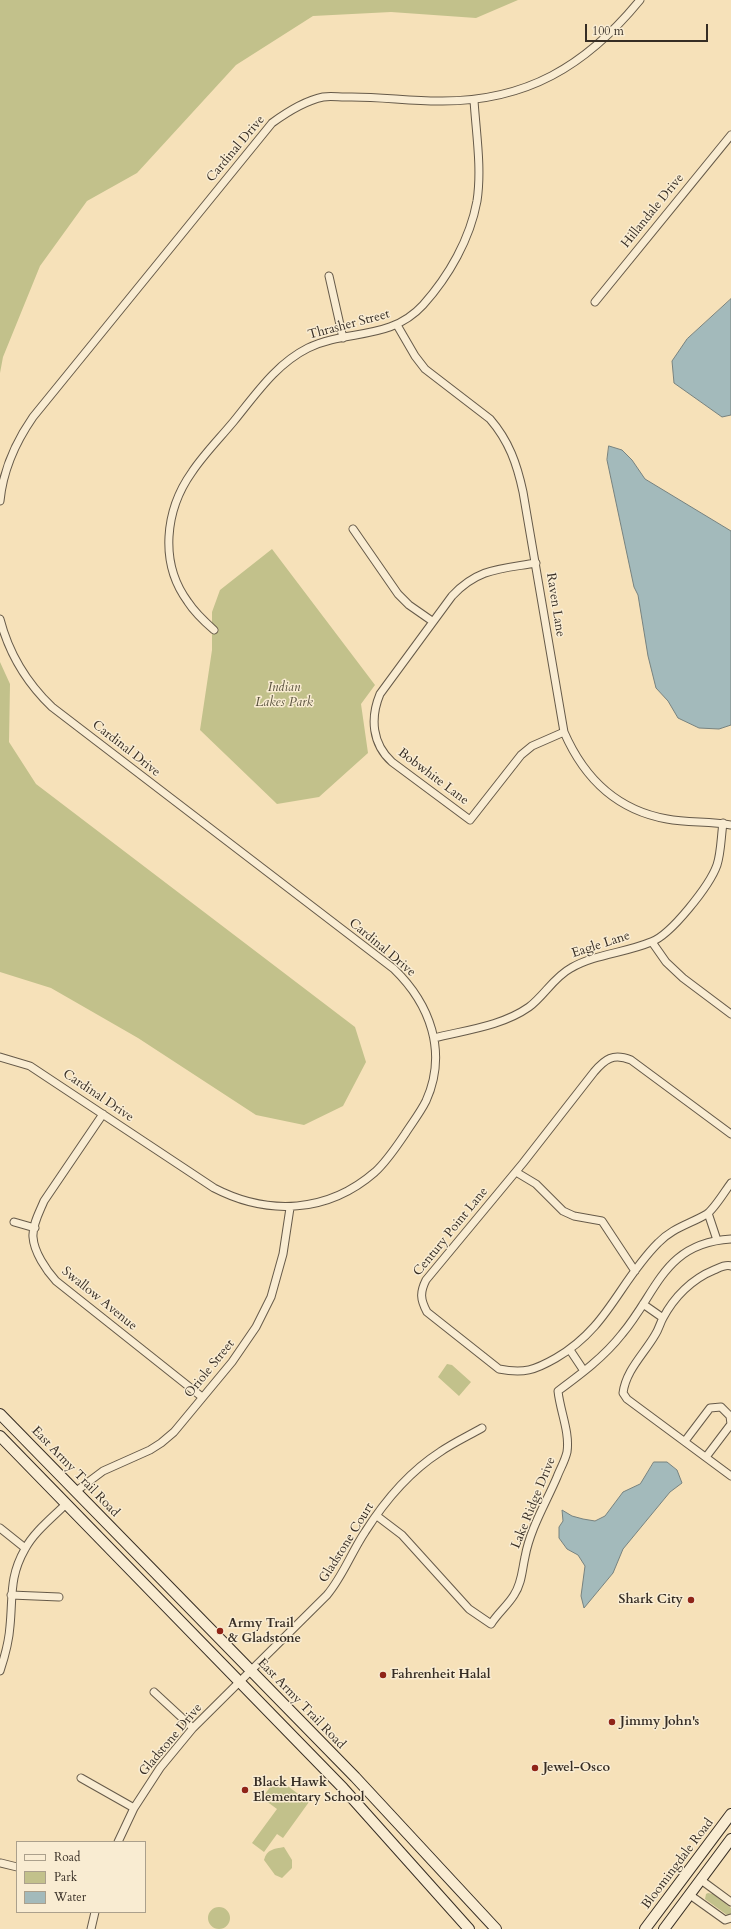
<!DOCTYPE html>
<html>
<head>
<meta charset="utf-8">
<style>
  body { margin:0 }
  #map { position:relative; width:731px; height:1929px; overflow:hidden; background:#f6e1b9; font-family:Cardo,serif }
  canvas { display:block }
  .legend { position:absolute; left:16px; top:1841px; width:130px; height:72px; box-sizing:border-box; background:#f9ecd2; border:1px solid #aba08c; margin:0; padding:5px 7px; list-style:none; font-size:12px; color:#362d24 }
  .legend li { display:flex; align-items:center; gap:8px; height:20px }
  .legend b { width:20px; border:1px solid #aba08c }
  .scale { position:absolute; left:585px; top:24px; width:123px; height:18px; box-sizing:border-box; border:2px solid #362d24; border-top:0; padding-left:5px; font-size:12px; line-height:14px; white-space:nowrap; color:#362d24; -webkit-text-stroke:3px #f9ecd2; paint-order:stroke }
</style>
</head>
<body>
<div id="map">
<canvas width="731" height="1929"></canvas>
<ul class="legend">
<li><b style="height:5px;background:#f9ecd2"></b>Road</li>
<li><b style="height:11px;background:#c2c18b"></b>Park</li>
<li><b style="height:11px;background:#a3babb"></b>Water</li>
</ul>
<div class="scale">100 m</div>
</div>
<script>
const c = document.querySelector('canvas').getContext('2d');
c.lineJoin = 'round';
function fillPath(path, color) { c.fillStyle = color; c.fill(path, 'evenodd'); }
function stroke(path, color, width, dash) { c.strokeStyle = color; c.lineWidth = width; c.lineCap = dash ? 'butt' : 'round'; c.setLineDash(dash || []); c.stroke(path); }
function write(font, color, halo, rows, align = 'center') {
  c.font = font + ' Cardo,serif'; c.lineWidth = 3; c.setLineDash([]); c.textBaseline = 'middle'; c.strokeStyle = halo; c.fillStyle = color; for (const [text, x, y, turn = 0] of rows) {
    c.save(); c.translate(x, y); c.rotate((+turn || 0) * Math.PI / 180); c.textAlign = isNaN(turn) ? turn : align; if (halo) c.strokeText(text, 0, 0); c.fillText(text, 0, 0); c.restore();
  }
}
fillPath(new Path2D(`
  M0,0H518L476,18L391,12L313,16L236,65L137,173L87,201L40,266L3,357L0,373Z
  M272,549L375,685L361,704L368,753L319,797L277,804L200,730L212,650V612L220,590Z
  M0,662L10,684L9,742L36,784L355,1027L366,1062L343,1106L304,1125L256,1115L138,1038L51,988L0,972Z
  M447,1364L452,1365L471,1382L459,1396L438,1377Z
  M277,1778L309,1802L283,1838L277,1834L264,1852L252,1843L277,1809L262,1798Z
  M284,1847L292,1860V1868L282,1878L275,1875L264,1860C267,1849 274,1849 284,1847Z
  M708,1893L713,1894L731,1908V1914L727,1915L705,1899L706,1894Z
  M208 1918a11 11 0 1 1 22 0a11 11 0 1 1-22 0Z`), '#c2c18b');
const water = new Path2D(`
  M731,299V415L722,417L674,383L672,361L687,339Z
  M609,446L622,450L632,460L645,479L731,531V725L719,729L699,728L678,718L668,701L656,688L648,656L638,595L634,587L607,460Z
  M654,1462H667L677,1470L682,1483L670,1492L623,1549L613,1573L584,1608L581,1596L585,1566L578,1555L567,1549L559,1538V1527L563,1521L562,1510L572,1516L583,1519L595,1521L605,1516L623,1492L640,1484Z`);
fillPath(water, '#a3babb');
stroke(water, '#77827f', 1);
const minor = new Path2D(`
  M329,276L343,338
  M595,302L731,135
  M397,325L415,356L425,369L490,419C509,441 517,464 523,492L564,732C584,778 616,810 667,819C688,823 710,821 731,825
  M0,501C3,470 15,443 33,417L272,123C287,112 304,101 323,97C330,96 338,97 345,97C376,96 407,101 439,101C526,102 586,66 640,0
  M353,529L398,594L409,605L432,621
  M536,563C501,569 478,568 452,596L380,694C370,718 372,744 392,762L470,820L521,755L532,746L564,732
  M0,619C9,654 26,682 52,707L394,969C430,1004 448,1052 426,1101C420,1113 412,1123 405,1134C396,1147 387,1161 375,1172C328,1213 268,1216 214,1188L30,1066L0,1057
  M214,630C205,622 195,613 188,602C159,563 165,510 192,472C204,454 220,438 234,421C256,394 276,364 308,348C347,329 390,341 423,305C449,276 470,239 477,201C482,168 476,133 474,100
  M652,942L666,962L683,978L731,1014
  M434,1038C466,1030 502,1026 529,1007C544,996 554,977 571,968C595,954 625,953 651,942C671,935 710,885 717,865C721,853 721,837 723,823
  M103,1114L44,1201C40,1211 32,1225 33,1237C34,1252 46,1270 56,1281L202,1397
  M731,1134L631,1060C613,1053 605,1059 594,1072L523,1163L426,1280C420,1292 420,1299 427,1312L499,1369C524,1374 535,1370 556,1358C608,1328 619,1282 658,1243C672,1228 690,1224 707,1214C715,1208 725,1191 731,1183
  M516,1172L536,1184L563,1211L574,1216L602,1221L635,1271
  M708,1213L717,1240
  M14,1222L35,1228
  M731,1266C725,1264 719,1268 714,1270C692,1279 674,1297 663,1318C660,1323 659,1329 655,1335C644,1354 626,1370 623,1393L627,1399L731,1476
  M643,1304L663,1318
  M570,1350L584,1371
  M685,1441L710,1408L721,1407L730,1416L731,1424L706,1457
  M75,1492L103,1471L150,1450L161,1443L174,1432L232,1362L256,1327L271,1297L283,1254L290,1208
  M377,1516L402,1535L469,1609L491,1624C498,1613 508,1605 514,1595C522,1583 522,1570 525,1557C530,1529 546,1503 557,1477C560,1469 565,1461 567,1452C570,1432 560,1411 558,1391C581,1374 604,1357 622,1334C658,1291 664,1243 731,1239
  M0,1528L25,1548
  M11,1595L59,1597
  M0,1671C5,1656 9,1641 10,1626C13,1596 9,1577 25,1549C34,1532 52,1518 66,1504
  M154,1692L193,1728
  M81,1778L134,1808
  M118,1842L134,1808L160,1768L193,1728L327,1595C343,1576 351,1553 365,1532C384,1502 409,1472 440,1452C453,1443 468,1436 482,1428
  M1,1863L17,1867
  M701,1880L731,1902
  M690,1895L725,1920L731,1918
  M91,1929L95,1912`);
const secondary = new Path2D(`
  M0,1414L355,1777L496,1929
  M0,1436L343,1788L469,1929
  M645,1929L731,1814
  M664,1929L731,1839`);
stroke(minor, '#665a49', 9);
stroke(secondary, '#362d24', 12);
stroke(minor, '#f9ecd2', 7);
stroke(secondary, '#f9ecd2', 10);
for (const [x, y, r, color] of [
  [691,1600,4,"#8f2418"],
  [220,1631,4,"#8f2418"],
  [383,1675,4,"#8f2418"],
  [612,1722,4,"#8f2418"],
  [535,1768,4,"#8f2418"],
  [245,1790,4,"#8f2418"]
]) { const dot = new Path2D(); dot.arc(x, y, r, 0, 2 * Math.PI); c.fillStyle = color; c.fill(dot); stroke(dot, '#f9ecd2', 1.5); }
write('13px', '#362d24', '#f9ecd2', [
  ["Cardinal Drive",236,149,-50],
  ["Hillandale Drive",653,211,-51],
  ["Thrasher Street",349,325,-15],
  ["Raven Lane",555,605,81],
  ["Cardinal Drive",126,749,38],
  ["Bobwhite Lane",433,777,37],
  ["Eagle Lane",601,945,-18],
  ["Cardinal Drive",382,948,40],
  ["Cardinal Drive",98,1096,34],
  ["Century Point Lane",451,1232,-51],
  ["Swallow Avenue",99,1299,39],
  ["Oriole Street",210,1369,-51],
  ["East Army Trail Road",75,1472,46],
  ["Lake Ridge Drive",534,1503,-68],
  ["Gladstone Court",347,1543,-58],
  ["East Army Trail Road",301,1704,46],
  ["Gladstone Drive",171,1740,-50],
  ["Bloomingdale Road",678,1864,-53]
]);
write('italic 13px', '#59523e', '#f9ecd2', [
  ["Indian",284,688],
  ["Lakes Park",284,703]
]);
write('bold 13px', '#362d24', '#f9ecd2', [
  ["Shark City",683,1600,"right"],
  ["Army Trail",228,1624],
  ["& Gladstone",228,1639],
  ["Fahrenheit Halal",391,1675],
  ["Jimmy John's",620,1722],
  ["Jewel-Osco",543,1768],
  ["Black Hawk",253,1783],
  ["Elementary School",253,1798]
], 'left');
</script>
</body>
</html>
